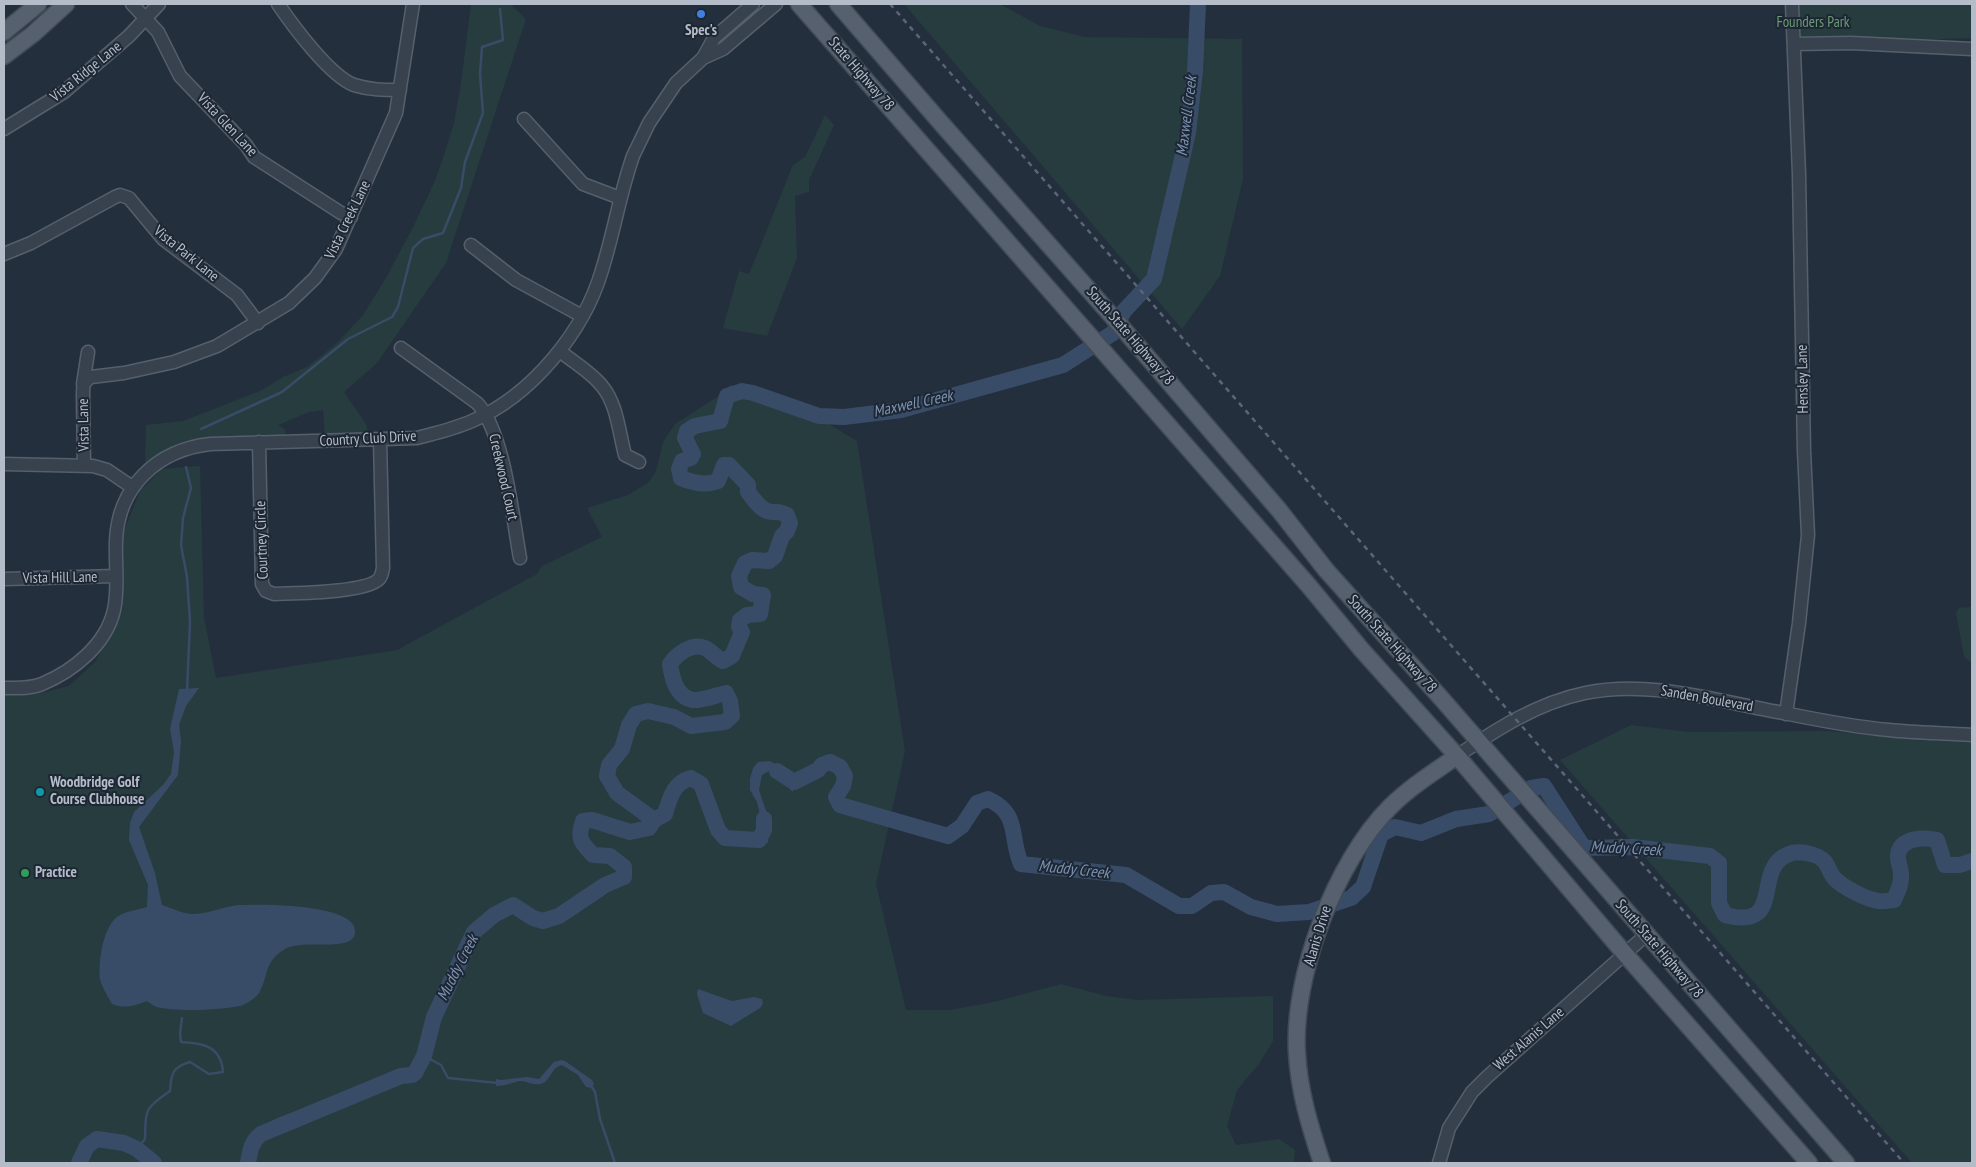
<!DOCTYPE html>
<html>
<head>
<meta charset="utf-8">
<style>
  body { margin:0 }
  #map { position:relative; width:1976px; height:1167px; overflow:hidden; background:#242f3e; font-family:"PT Sans Narrow",sans-serif }
  canvas { display:block }
  .frame { position:absolute; inset:0; border:5px solid #b4bcc9; pointer-events:none }
</style>
</head>
<body>
<div id="map">
<canvas width="1976" height="1167"></canvas>
<div class="frame"></div>
</div>
<script>
const c = document.querySelector('canvas').getContext('2d');
c.lineJoin = 'round';
function fillPath(path, color) { c.fillStyle = color; c.fill(path, 'evenodd'); }
function stroke(path, color, width, dash) { c.strokeStyle = color; c.lineWidth = width; c.lineCap = dash ? 'butt' : 'round'; c.setLineDash(dash || []); c.stroke(path); }
function write(font, color, halo, rows, align = 'center') {
  c.font = font + ' "PT Sans Narrow",sans-serif'; c.lineWidth = 4; c.setLineDash([]); c.textBaseline = 'middle'; c.strokeStyle = halo; c.fillStyle = color; for (const [text, x, y, turn = 0] of rows) {
    c.save(); c.translate(x, y); c.rotate((+turn || 0) * Math.PI / 180); c.textAlign = isNaN(turn) ? turn : align; if (halo) c.strokeText(text, 0, 0); c.fillText(text, 0, 0); c.restore();
  }
}
fillPath(new Path2D(`
  M471,4H510L526,19L446,263L377,363L344,392L366,424L370,440L325,441L323,410L309,412L278,425L285,429V435L253,438L207,437L180,443L145,462L146,425L183,421L260,391L283,377L307,367L336,344L363,315L386,278L413,227L435,181L446,149L454,123L461,83Z
  M904,4H1000L1040,26L1085,37L1242,39L1243,179L1220,276L1182,329Z
  M1792,4H1972V38L1794,44Z
  M825,115L834,125L809,180V192L795,196L797,258L767,336L723,328L739,271L749,274L793,165L805,157Z
  M730,385L780,395L857,441L905,751L876,884L906,1010H949L994,1002L1061,984L1106,996L1138,1000L1273,996V1041L1259,1064L1237,1090L1227,1126L1236,1145L1279,1139L1295,1150L1294,1163H4V695L37,694L69,686L95,662L118,620L122,584L123,533L140,491L162,469L200,466L204,617L216,678L397,650L537,574L542,566L602,537L587,508L628,495L649,482L656,471L663,442L675,424L717,397Z
  M1972,607V663L1964,657L1956,613L1959,608Z
  M1631,725L1689,732L1829,731L1918,740L1972,742V1163H1912L1560,760Z`), '#263c3f');
fillPath(new Path2D(`
  M199,688L186,706L179,725L181,741L178,775L139,827L155,873L162,905C171,908 185,915 195,914C211,913 227,905 243,905C263,904 355,904 355,931C356,954 304,938 285,949C263,962 269,976 259,993C256,998 245,1005 240,1006C222,1010 175,1012 157,1007C154,1006 150,1003 147,1001C133,1006 126,1009 112,1004C108,996 102,988 100,979C98,962 103,928 117,917C125,911 137,910 147,907L148,885L129,840L130,823L134,812L163,785L171,774L174,752L170,729L179,689Z
  M770,761L795,776L793,792L776,776L769,771L762,775L759,790L768,817V843L759,840L760,815L757,802L750,790V779L753,768L758,762Z
  M698,989L732,1001L754,997L762,999L763,1004L760,1008L731,1026L703,1013L697,994Z
  M561,1060L565,1061L592,1080L594,1084L591,1088L586,1087L578,1075L562,1065C553,1067 552,1075 546,1081C537,1089 528,1080 519,1081C511,1083 505,1086 496,1086V1079L501,1080L527,1077L539,1079L554,1062Z
  M290,1113L293,1126L268,1136L258,1143L253,1163H245C250,1130 260,1125 290,1113Z`), '#394c67');
stroke(new Path2D(`
  M201,429L282,392L348,339L392,317L398,307L413,248L423,239L443,233L461,188L465,162L483,113L480,74L482,47L503,40L500,9
  M186,467L191,488L183,518L181,545L187,577L190,621L187,692
  M424,1056L441,1065L448,1078L498,1083
  M590,1084L595,1092L600,1119L615,1163
  M137,1149L145,1139C146,1109 144,1109 170,1091C171,1073 173,1067 190,1062L209,1074L223,1072C221,1046 203,1043 181,1042L180,1033L182,1018`), '#394c67', 2.5);
stroke(new Path2D(`
  M777,771L794,782L818,770L822,765L830,762L840,767L845,776L843,786L836,797L840,805L948,836L962,826L977,803L988,799C1021,814 1009,837 1021,864L1126,875L1179,906H1192L1211,893L1224,892L1251,907L1277,914L1309,912L1351,898L1363,887L1381,834L1395,827L1421,833L1456,819L1489,814L1531,788L1544,786L1584,848L1633,847L1710,856L1719,863V903L1725,915C1787,931 1751,868 1789,854C1799,850 1819,854 1825,862C1829,867 1830,874 1835,879C1843,887 1867,900 1879,901C1884,902 1890,900 1894,900C1898,891 1902,883 1901,874C1901,868 1897,861 1898,855C1900,837 1925,837 1937,840L1945,865H1960L1972,861
  M654,820L617,793L607,776L609,765L622,749L629,725L636,714L648,711L674,717L691,726L725,722L732,716L730,701L726,693C716,695 702,701 693,700C676,697 672,678 670,664C677,654 693,641 707,649C713,653 717,658 723,661L732,656L742,632L739,627L740,620L747,615L760,614L763,595L753,594L741,587L739,576L745,563L752,560L769,561L775,556L782,536L787,531L790,523L787,515C781,512 779,512 772,512C761,512 754,499 748,492V485L729,465H724L718,481C705,486 693,483 681,478L679,469L682,461L691,458L693,454L685,438L687,431L695,426L720,421L727,396L742,391L753,393L819,416L844,417L901,410L1063,365L1113,333L1124,311L1154,279L1188,133L1195,71L1198,4
  M79,1163L87,1146L97,1139L124,1143L137,1149L154,1163
  M248,1163C250,1151 251,1142 261,1134L401,1076L412,1075L415,1073L424,1056L434,1017L474,932L494,915L513,905L533,918L543,921L559,916L605,885L624,877V867L610,856L593,855C581,842 577,839 583,821L592,820L630,832L649,828L654,820L665,814C670,798 673,783 691,778L701,784L718,830L725,838L759,840L764,830V819`), '#394c67', 16);
const minor = new Path2D(`
  M132,4L158,32L180,76L246,145L254,157L341,213L351,217
  M278,4C293,26 330,76 354,85C370,90 384,90 400,90
  M1794,44L1851,43L1972,49
  M703,58L714,38L753,4
  M524,119L583,184L620,198
  M4,129L64,92L129,36L159,4
  M471,245L516,280L582,316
  M4,254L31,243L115,197L120,195L129,198L163,239L237,295L258,323
  M401,348L477,403C504,431 513,520 520,558
  M560,351C573,362 591,372 602,386C617,404 619,432 625,455L639,462
  M83,384L88,352
  M259,442L262,584L266,591L274,594C294,593 366,593 379,579C382,576 382,572 383,568L380,440
  M4,464L93,466L107,470L132,487
  M84,466L83,394C83,386 83,382 91,377L124,373L174,362L217,346L289,303L315,278L336,249L396,113L413,4
  M4,579L116,576
  M4,688C16,688 30,689 42,684C73,671 106,645 114,610C119,587 115,564 116,541C118,487 157,450 210,444L417,438C436,433 454,429 472,421C531,396 584,332 602,270C614,232 620,193 633,156L649,123L676,83L703,58L723,49L776,4
  M1786,714L1799,623L1808,535L1804,451L1799,174L1792,4
  M1457,756C1497,729 1537,703 1585,693C1651,679 1719,702 1784,713C1818,720 1854,727 1889,730C1916,733 1945,733 1972,735
  M1439,1163L1449,1128L1472,1092L1487,1077L1647,934`);
const major = new Path2D(`
  M799,4L1309,586L1361,649L1457,756L1625,954L1809,1163
  M838,4L941,123L1119,324L1279,510L1326,570L1441,698L1846,1163
  M4,32L38,4
  M4,56L33,34L66,4
  M1322,1163C1310,1127 1299,1091 1297,1053C1292,976 1336,861 1390,807C1410,787 1434,772 1457,756`);
stroke(minor, '#565f6c', 15);
stroke(major, '#414a57', 19);
stroke(minor, '#38414e', 12);
stroke(major, '#56606e', 16);
stroke(new Path2D(`
  M890,4L1904,1163`), '#5a6575', 2.5, [5, 5]);
for (const [x, y, r, color] of [
  [701,14,5,"#3f7fe0"],
  [40,792,5,"#0f9aa8"],
  [25,873,5,"#2e9e5b"]
]) { const dot = new Path2D(); dot.arc(x, y, r, 0, 2 * Math.PI); c.fillStyle = color; c.fill(dot); stroke(dot, '#1d2633', 2); }
write('15px', '#6b9a76', '#1d2633', [
  ["Founders Park",1813,23]
]);
write('bold 15px', '#b4bcc9', '#1d2633', [
  ["Spec's",701,31,"center"],
  ["Woodbridge Golf",50,783],
  ["Course Clubhouse",50,800],
  ["Practice",35,873]
], 'left');
write('15px', '#b4bcc9', '#1d2633', [
  ["Vista Ridge Lane",86,72,-39],
  ["State Highway 78",861,74,49],
  ["Vista Glen Lane",227,125,47],
  ["Vista Creek Lane",348,220,-64],
  ["Vista Park Lane",186,254,39],
  ["South State Highway 78",1130,336,49],
  ["Hensley Lane",1803,379,-91],
  ["Vista Lane",84,425,-91],
  ["Country Club Drive",368,439,-3],
  ["Creekwood Court",503,477,77],
  ["Courtney Circle",262,540,-92],
  ["Vista Hill Lane",60,578,-1],
  ["South State Highway 78",1392,644,48],
  ["Sanden Boulevard",1707,699,10],
  ["Alanis Drive",1318,936,-73],
  ["South State Highway 78",1659,949,49],
  ["West Alanis Lane",1529,1039,-41]
]);
write('italic 16px', '#7c92b1', '#1d2633', [
  ["Maxwell Creek",1187,116,-83],
  ["Maxwell Creek",913,404,-12],
  ["Muddy Creek",1626,849,3],
  ["Muddy Creek",1074,870,6],
  ["Muddy Creek",458,968,-63]
]);
</script>
</body>
</html>
